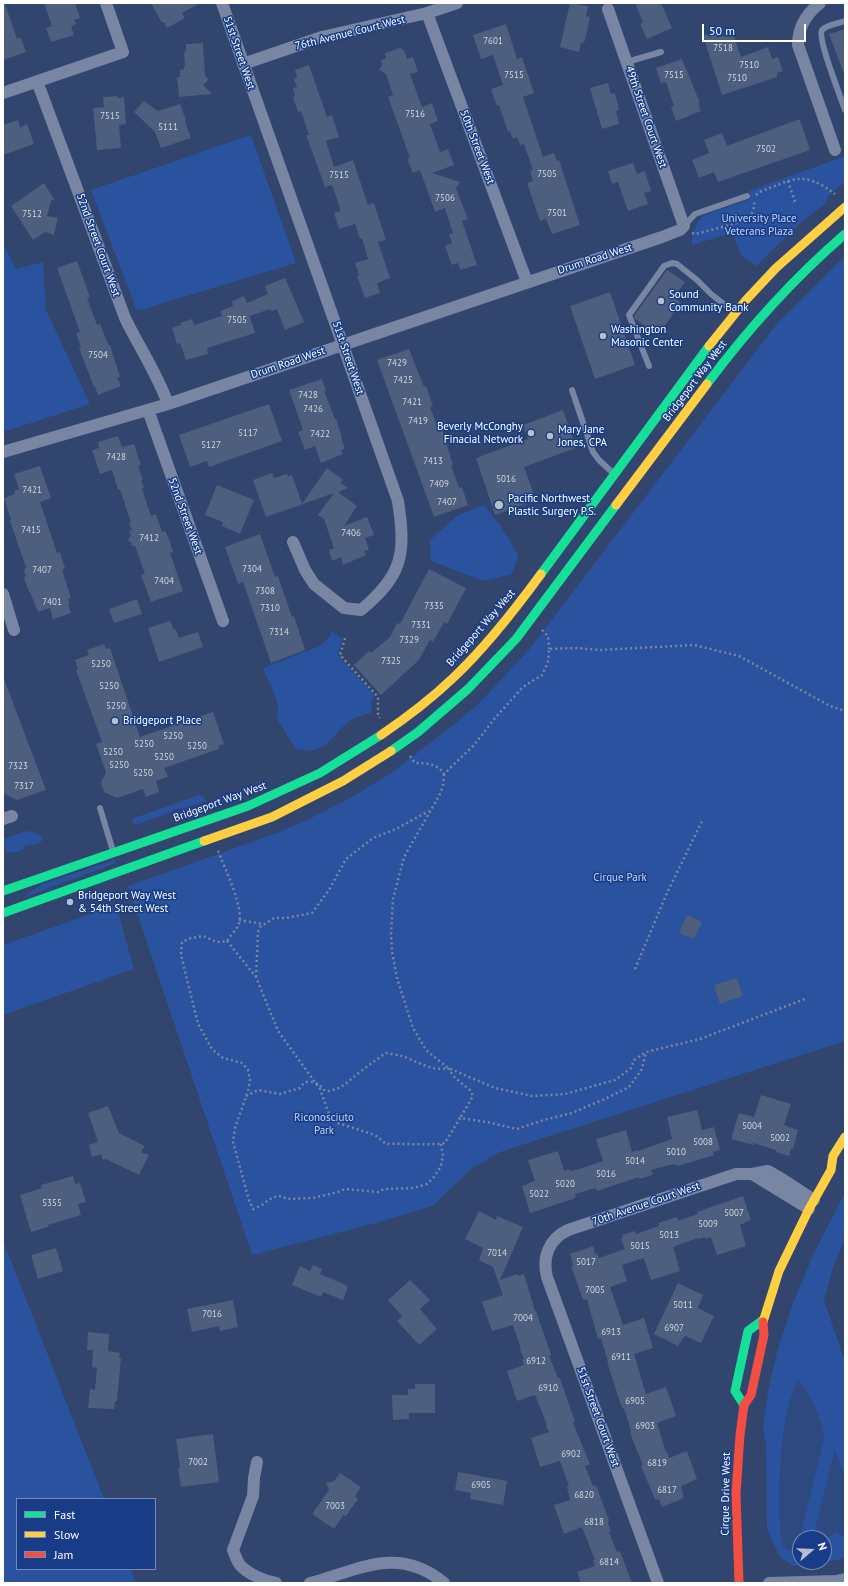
<!DOCTYPE html>
<html>
<head>
<meta charset="utf-8">
<style>
  body { margin:0 }
  #map { position:relative; width:848px; height:1586px; overflow:hidden; background:#31456e; font-family:"PT Sans",sans-serif }
  canvas { display:block }
  .frame { position:absolute; inset:0; border:4px solid #fff; pointer-events:none }
  .legend { position:absolute; left:16px; top:1498px; width:140px; height:72px; box-sizing:border-box; background:#183c87; border:1px solid #748ab7; margin:0; padding:5px 7px; list-style:none; font-size:12px; color:#fff }
  .legend li { display:flex; align-items:center; gap:8px; height:20px }
  .legend b { width:20px; border:1px solid #748ab7 }
  .north { position:absolute; left:792px; top:1530px; width:40px; height:40px; box-sizing:border-box; background:#183c87; border:1px solid #748ab7; border-radius:50%; rotate:71deg; font-size:11px; font-weight:700; line-height:16px; text-align:center; color:#fff }
  .north::after { content:''; display:block; margin:auto; width:14px; height:18px; background:#b7becc; clip-path:polygon(50% 0,100% 100%,50% 72%,0 100%) }
  .scale { position:absolute; left:702px; top:24px; width:104px; height:18px; box-sizing:border-box; border:2px solid #fff; border-top:0; padding-left:5px; font-size:12px; line-height:14px; white-space:nowrap; color:#fff; -webkit-text-stroke:3px #183c87; paint-order:stroke }
</style>
</head>
<body>
<div id="map">
<canvas width="848" height="1586"></canvas>
<div class="frame"></div>
<ul class="legend">
<li><b style="height:5px;background:#16e098"></b>Fast</li>
<li><b style="height:5px;background:#ffcf43"></b>Slow</li>
<li><b style="height:5px;background:#f24e42"></b>Jam</li>
</ul>
<div class="north">N</div>
<div class="scale">50 m</div>
</div>
<script>
const c = document.querySelector('canvas').getContext('2d');
c.lineJoin = 'round';
function fillPath(path, color) { c.fillStyle = color; c.fill(path, 'evenodd'); }
function stroke(path, color, width, dash) { c.strokeStyle = color; c.lineWidth = width; c.lineCap = dash ? 'butt' : 'round'; c.setLineDash(dash || []); c.stroke(path); }
function write(font, color, halo, rows, align = 'center') {
  c.font = font + ' "PT Sans",sans-serif'; c.lineWidth = 3; c.setLineDash([]); c.textBaseline = 'middle'; c.strokeStyle = halo; c.fillStyle = color; for (const [text, x, y, turn = 0] of rows) {
    c.save(); c.translate(x, y); c.rotate((+turn || 0) * Math.PI / 180); c.textAlign = isNaN(turn) ? turn : align; if (halo) c.strokeText(text, 0, 0); c.fillText(text, 0, 0); c.restore();
  }
}
fillPath(new Path2D(`
  M251,135L296,263L137,311L91,190Z
  M845,156V182L828,196L825,204L799,224L756,266L742,256L732,233L692,245C692,234 695,222 704,215L751,199L749,191Z
  M3,243L16,269L43,262L46,310L90,404L3,432Z
  M844,257L845,260V1041L500,1152L471,1169L433,1206L376,1223L252,1255L128,886L277,833L309,819L352,797L391,773L456,723L480,702L528,651L776,325Z
  M484,505L500,525L518,555L512,574L484,581L431,561L430,540L457,516Z
  M332,631L342,639L338,655L375,696L372,699L371,713C365,715 358,716 353,719C331,732 329,757 296,749L277,719C282,703 269,683 263,668L320,646L329,637Z
  M199,795L202,796L206,801L182,809H175L169,813L135,825L132,821L134,818Z
  M30,831L40,835L43,839C39,846 33,845 26,845L24,848L19,852H6L5,849L4,839L23,832Z
  M115,860L116,863L22,898L42,884Z
  M116,905L134,969L3,1015V945Z
  M845,1193V1239L834,1264L824,1300L845,1362V1558L822,1563L793,1566L780,1557L767,1529L766,1443L763,1428L768,1392L777,1352L792,1306L814,1253ZM800,1538H824V1562H800Z
  M3,1240L104,1499H17V1569H131L136,1583H3Z`), '#2b529e');
fillPath(new Path2D(`
  M799,1381C812,1398 822,1417 824,1438L799,1541L794,1549L789,1551L783,1546L781,1537C777,1503 779,1408 799,1381Z
  M835,1450L845,1476V1538L837,1532L824,1540V1538H816L814,1533Z`), '#2e497f');
fillPath(new Path2D(`
  M44,3H75L80,18L74,20L76,24L71,26L74,35L51,42L46,28L52,26Z
  M151,3H200L182,13L185,18L167,28L164,22L162,23Z
  M570,3L588,6L586,16L590,17L587,31L584,43L581,42L579,52L560,47Z
  M635,3H661L672,28L647,39L640,24L643,22Z
  M3,4H5L17,39L21,38L26,52L3,60Z
  M506,24L517,59L522,57L534,93L523,97L543,157L554,153L557,161L559,160L580,225L552,234L546,219L540,221L527,183L533,181L530,171L533,170L524,144L520,145L517,137L513,139L510,131L508,132L499,105L497,106L491,89L503,85L493,55L481,59L473,35Z
  M845,29V73L844,74L829,34Z
  M715,32L717,38L733,33L741,57L768,47L772,59L778,57L783,71L777,73V77L722,95L703,36Z
  M203,43L205,76L209,79L203,85L212,94L179,97L177,77H180V70L184,69V66H185L184,52L186,51V44Z
  M400,48L404,50L407,59L413,57L418,72L410,74L422,107L432,103L438,121L430,124L440,152L448,149L454,165L432,173L460,182L456,188L468,219L462,221L477,265L460,270L458,263L452,265L445,246L452,243L449,234L453,233L445,208L435,212L420,170L413,173L407,159L410,158L388,97L393,95L386,74L379,70L382,65L381,60L386,58L385,53Z
  M682,59L700,103H698L701,111L676,121L671,107L674,106L666,82L661,83L656,68Z
  M309,65L327,117L332,115L339,137L326,141L334,167L353,160L368,205L374,203L386,240L378,242L390,278L377,283L380,293L365,298L357,276L359,275L355,263L368,259L362,238L360,239L355,224L339,229L334,213L341,211L332,185L325,187L306,135H309L301,111L298,112L293,97L295,96L293,88L297,87L294,79L297,78L295,70Z
  M608,83L611,94L615,93L619,110L616,111L619,124L602,129L590,88Z
  M117,96L118,98L124,97L126,124L119,125L121,148L97,150L93,108L104,107L103,97Z
  M144,101L158,111L180,104L186,120L185,122L191,138L161,148L155,132L134,112Z
  M18,120L20,127L27,124L34,144L3,155V125Z
  M797,120H800L810,150L718,182L714,172L699,178L692,160L709,153L704,140L722,133L727,146Z
  M633,163L637,174L645,171L651,191L644,193L648,204L628,211L618,182L612,184L608,171Z
  M44,183L54,199L51,201L47,216L58,218L54,235L45,232L33,240L11,206Z
  M77,261L90,297L87,298L97,325L100,324L109,346L110,345L120,377L117,378L121,386L98,395L95,387H94L79,348L81,347L76,333L80,332L57,268Z
  M667,270L685,282L674,298L681,303L658,335L635,319L634,316Z
  M285,278L304,322L285,330L277,309L271,311L270,309L250,316L255,333L207,348L208,354L186,360L180,343L177,344L172,328L181,325L180,323L192,319L194,325L222,316L220,311L233,306L232,301L244,296L247,303L268,294L265,286Z
  M610,292L635,365L595,379L570,306Z
  M409,349L424,387L426,386L433,406L430,407L438,428L441,426L453,465H451L459,488L462,487L468,505L434,517L377,360Z
  M322,379L326,391H324L335,419H336L342,437H341L345,449L341,450L343,454L321,463L315,446L305,450L298,432L303,430L289,390Z
  M269,404L282,441L209,467L207,461L190,467L179,435Z
  M563,410L576,448L524,467L536,500L495,515L476,458L528,439L523,425Z
  M118,436L122,447L134,444L141,465L138,466L143,480H141L144,488L142,489L151,516L156,514L162,532L165,531L169,539L173,552L170,553L183,591L151,602L141,575L145,574L135,546H132L131,542L128,540L131,535L129,531L132,530L129,523H131L120,489L118,490L112,470L100,474L92,450L99,448L98,442Z
  M40,466L51,498L40,502L57,553L60,552L65,568L62,570L71,598L68,599L70,604L68,605L71,613L53,619L50,608L38,612L30,592H29L24,578L26,576L24,571L26,567L10,521L11,520L4,498L15,494L14,491L19,489L14,474Z
  M327,468L343,480L340,483L348,488L338,492L357,506L344,526L367,517L374,535L365,538L369,550L364,551L366,555L343,565L341,557L332,561L329,550L334,548L324,519L318,515L334,493L266,517L253,480L272,473L274,478L287,474L288,477L292,475L302,504Z
  M217,485L254,500L240,534L222,526L223,522L205,515Z
  M260,534L275,577L278,576L292,617L294,616L305,650L271,663L243,582L238,584L225,547Z
  M429,569L466,588L447,624L444,622L433,642L430,640L419,660L381,695L354,665L369,651L371,653L390,637L397,623L400,624Z
  M137,599L142,614L114,623L109,609Z
  M170,621L174,630H176L179,638L198,632L203,647L159,662L148,628Z
  M104,644L106,649L110,648L140,737L183,722L182,720L192,717V719L213,712L224,744L218,746L219,749L164,768L168,777L156,781L159,792L146,797L143,789L117,798L104,792L101,782L106,773L96,744L102,742L76,670L78,669L75,660L89,655L87,650Z
  M4,679L46,790L17,800L3,793V680Z
  M687,915L702,922L694,939L679,933Z
  M737,978L743,996L720,1004L714,985Z
  M761,1095L791,1104L784,1125L798,1130L793,1149H791L789,1156L776,1152V1150L753,1143V1145L731,1139L739,1113L754,1117Z
  M108,1106L119,1133L145,1146L141,1152L149,1155L139,1175L106,1159L103,1160L101,1154L92,1157L89,1145L98,1142L88,1113Z
  M697,1110L702,1130L714,1127L720,1150L713,1152L714,1155L678,1166L677,1165H674V1164L651,1170L653,1175L639,1179V1177L597,1191L596,1188L575,1194L576,1197L573,1199L530,1213L522,1186L535,1181L528,1160L558,1151L564,1171L569,1169L570,1171L576,1170L603,1161L596,1139L626,1130L632,1152L638,1150V1151L672,1139L667,1117Z
  M73,1176L75,1184L80,1183L86,1202L78,1204L81,1215L48,1225V1227L31,1232L20,1195L42,1188L41,1185Z
  M743,1196L751,1220L740,1225L746,1246L717,1255L711,1237L705,1239V1237L698,1239V1238L673,1247L680,1271L651,1280L644,1258L622,1265L627,1281L610,1287L623,1325L644,1318L653,1348L634,1354L644,1388L646,1394L666,1387L676,1416L657,1423L666,1453L667,1452L669,1458L687,1451L697,1479L681,1486L684,1498L662,1507L659,1499L656,1500L654,1497L641,1466L643,1465L633,1441L630,1431H631L624,1408H622L607,1362H608L601,1338L598,1339L587,1299L584,1300L582,1297L571,1266L573,1265L570,1254L593,1246L595,1254L597,1253L599,1258L625,1249L621,1239L623,1238L622,1235L635,1231L636,1234L659,1226L658,1223L677,1217L678,1221L698,1214L697,1212Z
  M479,1211L496,1220L497,1216L523,1227L500,1280L517,1274V1276L524,1274L535,1311H536L551,1355L549,1356L558,1378H560L575,1422L573,1423L590,1464L585,1466L593,1486L595,1485L597,1488L609,1520L608,1523L611,1531L609,1532L617,1552L619,1551L621,1554L632,1583H581L577,1572L595,1566L593,1560H595L582,1527L564,1534L554,1505L570,1500L567,1487L569,1486L560,1461L540,1467L531,1438L549,1432L546,1426L547,1425L535,1395L517,1401L507,1371L524,1365L522,1360L524,1359L520,1350L521,1349L513,1325L492,1331L482,1302L503,1295L493,1267L479,1260L483,1248L465,1239Z
  M56,1248L63,1271L38,1279L31,1255Z
  M313,1265L322,1269L320,1274L348,1286L343,1300L323,1292L321,1297L292,1285L300,1266L310,1271Z
  M410,1280L430,1300L420,1309L437,1329L419,1345L397,1321L402,1316L388,1300Z
  M678,1283L703,1295L698,1308L714,1316L701,1343L685,1336L678,1346L654,1334Z
  M233,1300L238,1327L220,1331L219,1326L192,1332L187,1309Z
  M88,1332L109,1334L108,1351L120,1353L119,1358H121L117,1401H115L114,1409L88,1408L90,1389L95,1390L97,1368L92,1367L93,1350H87Z
  M415,1384H435V1413H409V1419L393,1420L392,1395H408V1389H415Z
  M213,1434L219,1482L181,1487L178,1468H180L176,1439Z
  M458,1472L507,1481L503,1505L470,1499L471,1493L455,1490Z
  M340,1473L361,1487L355,1496L358,1499L346,1516L343,1515L334,1529L312,1514L329,1490L326,1483L334,1481Z`), '#4d5e7e');
stroke(new Path2D(`
  M788,181L795,202L792,203
  M756,195L759,192C793,180 802,169 835,194
  M692,233L696,234L748,220L753,211L755,200
  M542,630L548,636L549,649
  M345,638L340,655L378,697V714L380,718
  M410,756L415,763C427,763 438,764 444,774L474,745L495,718L523,687L542,675L548,662L549,649L577,648L600,650L694,645L739,656L830,706L845,711
  M444,774L443,786L439,796L404,857L393,899L391,934L392,952L397,978L413,1028L426,1050L448,1068L495,1088L532,1096L565,1094L615,1080L631,1068L634,1060L646,1052L700,1039L805,999
  M218,851C224,867 246,910 238,926C235,931 230,936 227,941L217,942L203,936L191,938L182,942L181,955L198,1024L212,1049L223,1058L242,1063L248,1070L250,1080L248,1091L235,1128L233,1142L249,1200L253,1209L262,1205L273,1197L281,1196L287,1199L313,1198L338,1192L345,1189L378,1192L384,1189L413,1188L427,1184L434,1177L441,1166L443,1155L441,1144
  M239,920L263,924
  M227,941L256,977L278,1031L320,1089L329,1114L338,1123L375,1135L386,1144C405,1143 426,1146 445,1143L460,1118L487,1122L517,1129L544,1120L572,1113L607,1098L629,1087L642,1069L646,1052
  M635,969L667,893L703,819
  M256,977L258,932L260,927L274,918H286L312,913L329,890L346,859L373,838L396,829L429,811
  M246,1096L258,1090L280,1094L300,1088C307,1076 319,1083 325,1091C341,1091 349,1080 360,1072C369,1065 377,1059 386,1053C391,1054 397,1055 402,1056C416,1061 433,1072 448,1068L455,1078L470,1090L473,1096L460,1118`), '#7886a3', 2.5, [2, 3]);
stroke(new Path2D(`
  M845,21C839,23 826,25 822,30C817,38 841,98 845,110
  M627,62L661,52
  M684,226L695,214L747,196
  M649,366L629,315L664,266L672,263L677,264L697,280L711,294L734,312
  M572,390L593,452L599,460L613,473
  M100,808L113,851`), '#7886a3', 6);
stroke(new Path2D(`
  M222,3L398,501C406,554 403,575 361,610L344,608L314,584L305,570L293,542
  M820,3C806,14 798,27 798,45L835,150
  M427,13L527,282
  M243,64L322,37L427,13L457,3
  M37,81L125,318C139,347 157,373 168,404
  M3,93L123,52L106,3
  M148,410L223,621
  M3,452L168,404L662,237L680,230L684,226L608,9
  M3,594L14,630
  M3,819L12,816
  M752,1174L809,1209
  M257,1462L254,1478L253,1496L233,1550C235,1555 237,1561 240,1565C248,1574 264,1581 276,1583
  M310,1583C359,1570 398,1545 444,1583
  M658,1583L547,1277C542,1257 549,1239 568,1230L736,1174H752L768,1171L782,1179L814,1200
  M769,1583L836,1581L845,1579`), '#7886a3', 12);
stroke(new Path2D(`
  M707,384C748,329 793,279 845,234
  M541,574L709,346
  M391,751L418,732L468,689L516,639L616,505
  M3,891L248,806L320,773L381,735
  M3,913L204,841
  M744,1405L735,1391L748,1331L763,1320`), '#16e098', 9);
stroke(new Path2D(`
  M709,346L746,300L776,268L845,207
  M616,505L707,384
  M381,735C406,718 431,699 453,678C486,647 514,611 541,574
  M204,841L272,817L343,781L391,751
  M763,1322L779,1271L809,1209L831,1170L833,1156L845,1137`), '#ffcf43', 9);
stroke(new Path2D(`
  M739,1583L736,1493L740,1435L744,1405L751,1395L764,1335L763,1322`), '#f24e42', 9);
for (const [x, y, r, color] of [
  [661,301,4,"#b7becc"],
  [603,336,4,"#b7becc"],
  [531,433,4,"#b7becc"],
  [550,436,4,"#b7becc"],
  [499,505,5,"#b7becc"],
  [115,721,4,"#b7becc"],
  [70,902,4,"#b7becc"]
]) { const dot = new Path2D(); dot.arc(x, y, r, 0, 2 * Math.PI); c.fillStyle = color; c.fill(dot); stroke(dot, '#183c87', 1.5); }
write('9px', '#d2d7df', null, [
  ["7601",493,41],
  ["7518",723,48],
  ["7510",749,65],
  ["7515",514,75],
  ["7515",674,75],
  ["7510",737,78],
  ["7516",415,114],
  ["7515",110,116],
  ["5111",168,127],
  ["7502",766,149],
  ["7505",547,174],
  ["7515",339,175],
  ["7506",445,198],
  ["7501",557,213],
  ["7512",32,214],
  ["7505",237,320],
  ["7504",98,355],
  ["7429",397,363],
  ["7425",403,380],
  ["7428",308,395],
  ["7421",412,402],
  ["7426",313,409],
  ["7419",418,421],
  ["5117",248,433],
  ["7422",320,434],
  ["5127",211,445],
  ["7428",116,457],
  ["7413",433,461],
  ["5016",506,479],
  ["7409",439,484],
  ["7421",32,490],
  ["7407",447,502],
  ["7415",31,530],
  ["7406",351,533],
  ["7412",149,538],
  ["7304",252,569],
  ["7407",42,570],
  ["7404",164,581],
  ["7308",265,591],
  ["7401",52,602],
  ["7335",434,606],
  ["7310",270,608],
  ["7331",421,625],
  ["7314",279,632],
  ["7329",409,640],
  ["7325",391,661],
  ["5250",101,664],
  ["5250",109,686],
  ["5250",116,706],
  ["5250",173,736],
  ["5250",144,744],
  ["5250",197,746],
  ["5250",113,752],
  ["5250",164,757],
  ["5250",119,765],
  ["7323",18,766],
  ["5250",143,773],
  ["7317",24,786],
  ["5004",752,1126],
  ["5002",780,1138],
  ["5008",703,1142],
  ["5010",676,1152],
  ["5014",635,1161],
  ["5016",606,1174],
  ["5020",565,1184],
  ["5022",539,1194],
  ["5355",52,1203],
  ["5007",734,1213],
  ["5009",708,1224],
  ["5013",669,1235],
  ["5015",640,1246],
  ["7014",497,1253],
  ["5017",586,1262],
  ["7005",595,1290],
  ["5011",683,1305],
  ["7016",212,1314],
  ["7004",523,1318],
  ["6907",674,1328],
  ["6913",611,1332],
  ["6911",621,1357],
  ["6912",536,1361],
  ["6910",548,1388],
  ["6905",635,1401],
  ["6903",645,1426],
  ["6902",571,1454],
  ["7002",198,1462],
  ["6819",657,1463],
  ["6905",481,1485],
  ["6817",667,1490],
  ["6820",584,1495],
  ["7003",335,1506],
  ["6818",594,1522],
  ["6814",609,1562]
]);
write('11px', '#fff', '#183c87', [
  ["76th Avenue Court West",350,33,-14],
  ["51st Street West",239,53,71],
  ["49th Street Court West",646,117,71],
  ["50th Street West",477,147,69],
  ["52nd Street Court West",98,245,70],
  ["Drum Road West",595,259,-18],
  ["51st Street West",348,358,71],
  ["Drum Road West",288,363,-19],
  ["Bridgeport Way West",695,381,-53],
  ["52nd Street West",185,516,70],
  ["Bridgeport Way West",481,628,-49],
  ["Bridgeport Way West",220,802,-20],
  ["70th Avenue Court West",646,1204,-19],
  ["51st Street Court West",598,1417,70],
  ["Cirque Drive West",726,1494,-89]
]);
write('11px', '#c4d6fa', '#183c87', [
  ["University Place",759,219],
  ["Veterans Plaza",759,232],
  ["Cirque Park",620,878],
  ["Riconosciuto",324,1118],
  ["Park",324,1131]
]);
write('11px', '#fff', '#183c87', [
  ["Sound",669,295],
  ["Community Bank",669,308],
  ["Washington",611,330],
  ["Masonic Center",611,343],
  ["Beverly McConghy",523,427,"right"],
  ["Finacial Network",523,440,"right"],
  ["Mary Jane",558,430],
  ["Jones, CPA",558,443],
  ["Pacific Northwest",508,499],
  ["Plastic Surgery P.S.",508,512],
  ["Bridgeport Place",123,721],
  ["Bridgeport Way West",78,896],
  ["& 54th Street West",78,909]
], 'left');
</script>
</body>
</html>
